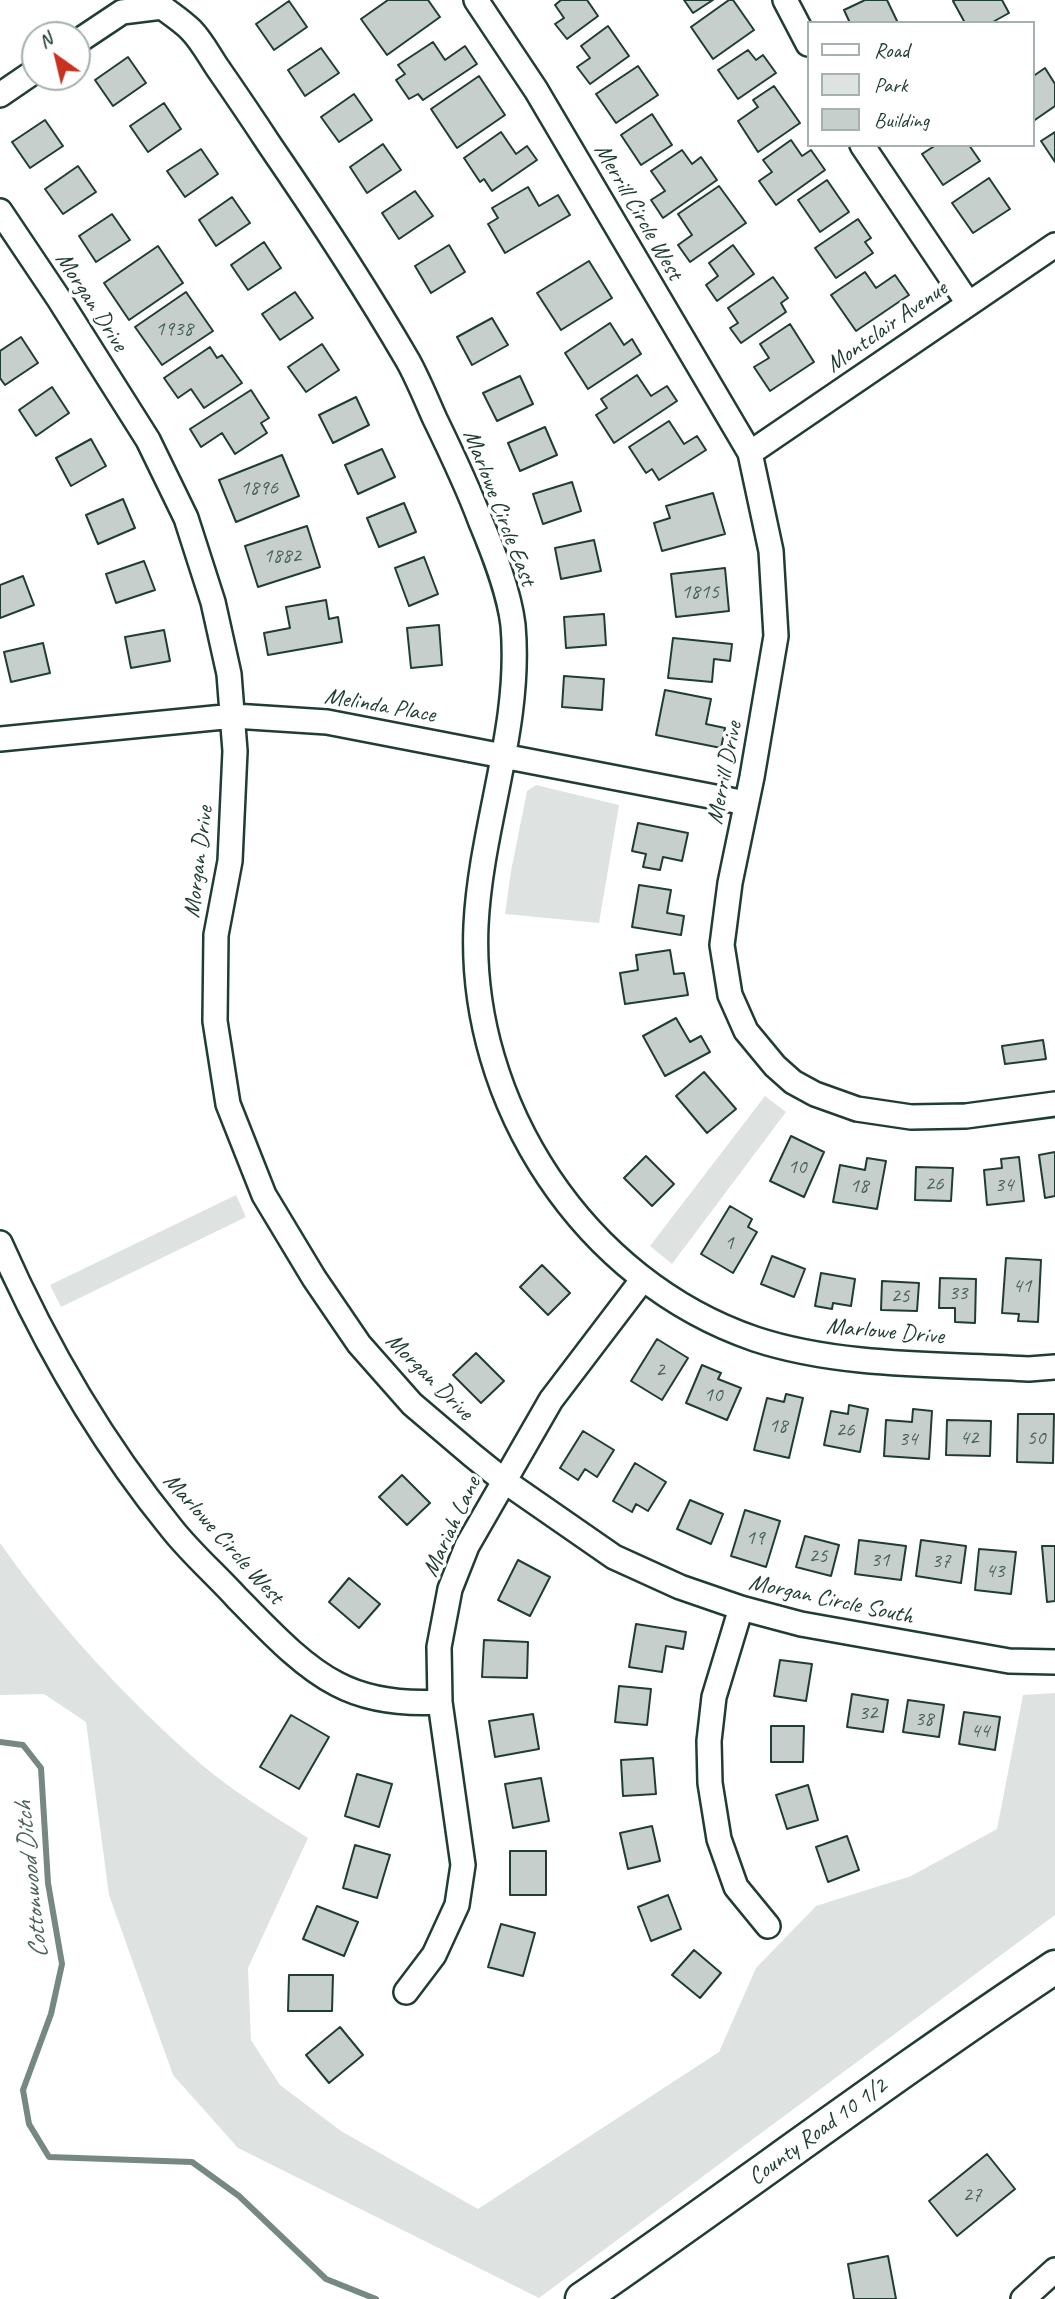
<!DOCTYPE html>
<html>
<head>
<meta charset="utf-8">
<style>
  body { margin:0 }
  #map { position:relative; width:1055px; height:2299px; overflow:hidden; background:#fff; font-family:Caveat,sans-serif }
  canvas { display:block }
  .legend { position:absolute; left:807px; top:21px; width:228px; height:126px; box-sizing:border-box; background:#fff; border:2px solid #a5b1ae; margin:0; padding:9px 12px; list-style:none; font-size:21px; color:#1f3d34 }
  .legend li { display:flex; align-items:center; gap:14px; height:35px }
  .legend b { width:35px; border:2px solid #a5b1ae }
  .north { position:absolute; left:21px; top:21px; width:70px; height:70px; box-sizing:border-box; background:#fff; border:2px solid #a5b1ae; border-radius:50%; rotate:326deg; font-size:19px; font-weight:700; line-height:28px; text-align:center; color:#1f3d34 }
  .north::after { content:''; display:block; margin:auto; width:24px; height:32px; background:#c8321e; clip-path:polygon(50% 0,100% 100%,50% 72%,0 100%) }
</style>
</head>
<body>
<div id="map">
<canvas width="1055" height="2299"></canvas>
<ul class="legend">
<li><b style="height:9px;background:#fff"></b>Road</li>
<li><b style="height:19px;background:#dee3e2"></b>Park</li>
<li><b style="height:19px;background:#c7cfcc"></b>Building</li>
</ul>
<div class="north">N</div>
</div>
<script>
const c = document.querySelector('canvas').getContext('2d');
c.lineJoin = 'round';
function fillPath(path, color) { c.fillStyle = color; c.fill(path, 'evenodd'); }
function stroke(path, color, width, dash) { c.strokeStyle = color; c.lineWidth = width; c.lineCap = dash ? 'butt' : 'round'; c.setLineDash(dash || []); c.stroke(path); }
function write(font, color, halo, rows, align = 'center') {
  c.font = font + ' Caveat,sans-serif'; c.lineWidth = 7; c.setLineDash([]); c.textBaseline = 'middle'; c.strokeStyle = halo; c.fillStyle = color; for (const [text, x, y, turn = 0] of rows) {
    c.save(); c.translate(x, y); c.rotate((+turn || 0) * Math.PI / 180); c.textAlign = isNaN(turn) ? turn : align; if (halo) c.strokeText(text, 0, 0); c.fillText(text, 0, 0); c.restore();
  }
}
fillPath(new Path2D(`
  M536,785L619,805L599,923L505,914L511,871L527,791Z
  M765,1096L786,1112L672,1264L650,1246Z
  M236,1195L246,1217L61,1307L50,1285Z
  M0,1543C58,1625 126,1699 202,1765C234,1792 272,1815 308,1838L248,1968L251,2040L280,2085L341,2131L478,2209L719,2052L756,1968L816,1906L911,1876L997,1829L1023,1695L1055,1693V1915L539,2298L238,2148L173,2075L109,1895L86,1722L44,1694L0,1695Z`), '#dee3e2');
stroke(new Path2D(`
  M0,1742L23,1745L41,1768L48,1883L62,1964L51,2014L23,2090L29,2124L49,2157L192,2162L239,2196L326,2279L376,2299`), '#758883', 6);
const building = new Path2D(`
  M388,0H428L440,17L387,55L361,19Z
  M561,0H587L598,16L567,39L555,24L564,18L555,5Z
  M684,0H713L693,13Z
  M729,0H733L754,30L713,59L691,27Z
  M865,0H887L898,23H850L844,10Z
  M955,0H1002L1009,13L991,23H965L953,1Z
  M289,1L307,27L274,50L256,24Z
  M608,26L629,56L590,84L577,67L590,58L581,46Z
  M433,42L445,60L465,46L477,64L423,100L418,94L409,99L396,80L405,74L398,65Z
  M321,48L339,73L305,96L288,70Z
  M748,50L756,60L763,55L776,73L738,99L718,70Z
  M128,57L146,83L113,106L95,80Z
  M638,66L658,95L616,123L596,94Z
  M1045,68L1055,84V106L1032,122V77Z
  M479,76L505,115L457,148L431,109Z
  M774,86L800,123L758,152L738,121L758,107L753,100Z
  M354,94L372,120L339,142L321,117Z
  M164,103L181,129L148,152L130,126Z
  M652,114L672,145L641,165L621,135Z
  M45,120L63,146L30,168L12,142Z
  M501,132L516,154L527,146L537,160L492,191L484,179L480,182L464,158Z
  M1055,132V162L1041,141Z
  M791,140L802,156L811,150L825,170L776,205L759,181L772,172L763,160Z
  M383,144L401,170L367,193L350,167Z
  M936,145H969L980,161L943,185L922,154Z
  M201,149L218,174L185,197L167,171Z
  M682,150L692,164L701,157L717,180L663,218L651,200L665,191L651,171Z
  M78,166L96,192L63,214L45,189Z
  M989,178L1010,209L973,233L952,203Z
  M827,180L849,212L820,232L798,200Z
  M719,186L746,223L690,262L678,245L692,235L678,214Z
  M528,187L539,206L558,195L570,215L505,253L488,224L498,218L492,208Z
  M415,191L433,216L399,239L382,213Z
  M232,197L250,223L216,246L199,220Z
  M112,214L130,240L96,262L79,236Z
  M858,219L871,238L865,242L873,253L836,278L815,248Z
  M264,242L281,268L248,290L231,265Z
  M449,245L465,272L431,293L415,266Z
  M733,245L754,274L717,301L706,285L718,276L709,263Z
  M158,246L183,283L129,320L104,283Z
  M589,261L612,298L561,330L537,293Z
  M865,272L876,288L895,275L909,295L856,331L831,295Z
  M773,277L788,298L781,303L786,312L741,343L730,328L738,323L728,308Z
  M186,292L213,331L162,365L135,327Z
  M295,292L313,318L280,340L262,314Z
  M492,318L508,345L472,365L457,337Z
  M610,323L624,345L632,339L641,354L588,389L565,353Z
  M790,324L814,362L770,391L754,367L769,358L760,344Z
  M21,337L38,363L5,385L0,378V351Z
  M322,344L339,370L306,392L288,367Z
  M210,347L217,358L222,355L242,383L204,408L191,389L178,398L164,378Z
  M637,375L651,396L667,386L677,401L614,443L596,415L607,408L601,399Z
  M520,376L533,404L497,421L483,393Z
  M52,387L69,413L36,436L19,410Z
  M251,390L269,418L261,423L267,433L235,454L222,433L201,447L190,429Z
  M356,397L369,425L333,443L319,415Z
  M669,421L684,444L697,436L706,450L659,480L652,469L646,473L629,447Z
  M545,427L557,455L520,471L508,443Z
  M91,439L106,466L71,486L56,458Z
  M382,449L395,477L358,494L345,465Z
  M282,455L299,496L236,522L219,480Z
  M572,482L581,511L543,524L533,494Z
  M713,493L725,534L662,551L654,523L670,518L666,506Z
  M123,499L135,528L98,544L86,515Z
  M404,503L416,532L379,547L367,518Z
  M307,526L320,567L258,587L245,546Z
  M594,540L601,571L561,579L555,548Z
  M424,557L438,594L409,606L395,568Z
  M144,561L155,590L116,603L106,574Z
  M725,568L729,611L676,617L671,574Z
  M23,576L34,605L0,618V585Z
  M326,600L329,619L338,617L342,642L268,655L264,633L290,628L286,607Z
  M604,614L606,645L566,648L564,617Z
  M439,625L442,665L411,668L407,628Z
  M164,630L170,661L131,668L125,637Z
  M673,638L732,644L730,661L714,659L712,682L668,678Z
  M43,643L50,673L11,682L4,652Z
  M564,676L604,679L602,710L562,707Z
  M665,690L711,699L706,724L725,728L721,748L656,735Z
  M638,823L688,833L682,861L663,857L660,870L643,867L646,854L632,851Z
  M639,885L671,890L667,913L684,916L681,935L632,927Z
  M670,950L674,974L684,973L688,995L625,1004L620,973L638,970L636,955Z
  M676,1018L690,1042L701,1036L710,1052L665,1076L643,1036Z
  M1043,1040L1046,1059L1005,1064L1002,1046Z
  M704,1072L736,1109L707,1133L676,1096Z
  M791,1136L824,1152L804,1197L770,1181Z
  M1055,1152V1196L1045,1198L1039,1155Z
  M646,1156L674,1184L652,1206L624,1178Z
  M1019,1157L1024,1201L987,1205L984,1170L1002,1168L1001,1159Z
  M867,1158L886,1161L877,1209L833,1202L840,1165L865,1170Z
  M916,1167L953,1168L951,1201L915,1200Z
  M730,1206L752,1219L748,1227L757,1232L733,1273L701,1254Z
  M772,1256L805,1269L794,1297L761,1284Z
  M1006,1258L1041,1260L1038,1322L1018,1321L1019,1314L1002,1313Z
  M542,1265L570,1293L548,1315L520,1287Z
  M821,1273L855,1279L851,1306L833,1303L832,1309L815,1306Z
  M940,1278L976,1279L975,1323L955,1322V1308H939Z
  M882,1281L919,1283L917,1311L881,1310Z
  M657,1339L688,1358L662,1400L631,1381Z
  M476,1353L504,1381L481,1403L453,1375Z
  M702,1365L721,1373L718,1379L741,1388L727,1420L686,1403Z
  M786,1394L803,1398L789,1458L754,1450L767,1398L784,1402Z
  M849,1405L868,1409L860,1452L824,1445L831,1411L848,1414Z
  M913,1409L932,1411L929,1459L884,1456L886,1420L912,1422Z
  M1018,1414H1054L1053,1463L1017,1462Z
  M947,1420L991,1421L990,1456L946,1455Z
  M583,1431L614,1450L597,1477L585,1469L578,1480L560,1468Z
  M635,1463L666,1482L648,1511L636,1504L632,1512L613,1501Z
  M402,1475L430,1503L407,1525L379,1497Z
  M690,1500L723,1514L711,1544L677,1529Z
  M745,1510L780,1521L766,1567L731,1556Z
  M805,1536L839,1545L831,1576L796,1567Z
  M859,1540L906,1546L901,1580L855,1574Z
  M921,1540L966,1546L961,1583L916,1576Z
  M1042,1546H1055V1601L1047,1602Z
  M979,1549L1016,1552L1011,1594L975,1590Z
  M518,1560L550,1577L530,1616L498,1600Z
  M349,1578L380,1604L359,1628L329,1602Z
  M636,1624L686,1632L683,1649L666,1646L662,1672L629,1667Z
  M484,1640L528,1642L527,1678L482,1677Z
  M780,1660L812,1664L806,1701L774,1696Z
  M619,1686L651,1689L647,1725L615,1722Z
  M852,1694L888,1700L883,1732L847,1727Z
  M908,1700L944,1705L939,1737L903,1732Z
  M964,1712L1000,1717L995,1750L959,1744Z
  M533,1714L539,1749L495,1757L489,1721Z
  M291,1715L329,1737L299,1789L260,1767Z
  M771,1726H804L803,1762H771Z
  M653,1758L656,1794L623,1796L621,1760Z
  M357,1774L392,1784L379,1827L345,1816Z
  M541,1778L549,1821L513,1828L505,1784Z
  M808,1785L818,1820L787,1829L776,1795Z
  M652,1826L660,1861L628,1869L620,1833Z
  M847,1836L859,1870L828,1882L816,1847Z
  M355,1845L390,1855L377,1898L343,1888Z
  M510,1851H546V1895H510Z
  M668,1895L681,1929L651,1941L638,1907Z
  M317,1906L358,1922L344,1956L303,1939Z
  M501,1924L535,1933L523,1976L488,1967Z
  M694,1950L721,1973L700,1998L672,1975Z
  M289,1975H333L332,2011H288Z
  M340,2027L363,2055L329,2083L306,2055Z
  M987,2154L1015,2189L957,2236L929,2201Z
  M888,2256L896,2299H854L848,2264Z`);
fillPath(building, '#c7cfcc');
stroke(building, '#1f3d34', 2);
const street = new Path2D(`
  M476,0L536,90L750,453L771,551L776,636L752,777L730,883L722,945L730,995L746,1031L775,1066L793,1082L815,1094L857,1109L911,1117L966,1116L1055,1104
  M785,0L808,44
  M77,42L122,12L162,7C171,14 182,21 191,30C201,40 209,55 217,67C235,93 252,118 269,144C317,214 365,287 408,361C418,379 426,399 435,419C451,452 467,485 480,520C493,551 509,591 513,625C522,727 481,824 476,925C468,1104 585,1281 755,1339C839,1367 941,1364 1029,1369L1055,1367
  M0,95L35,71
  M862,145L968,303
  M0,211L59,299L148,440L186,518L213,602L229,674L235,751L230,861L216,935L215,1021L228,1104L264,1195L314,1278L359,1344L412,1404L472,1455L503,1480L614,1557L680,1587L741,1608L801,1624L1009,1661L1055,1662
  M750,453L1055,245
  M0,739L234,716L327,722L746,803
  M0,1243C45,1345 101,1442 172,1529C191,1553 216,1575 237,1598C266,1627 300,1665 337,1684C369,1701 404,1704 440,1702
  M741,1608L714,1697L709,1741L710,1783L719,1839L736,1887L768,1926
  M406,1992L434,1955L457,1905L463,1865L440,1702L439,1647L450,1589L467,1546L551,1400L643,1279
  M1023,2299L1055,2270`);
const secondary = new Path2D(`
  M582,2299C741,2189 895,2073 1055,1967`);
stroke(street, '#1f3d34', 28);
stroke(secondary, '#1f3d34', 37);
stroke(street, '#fff', 23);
stroke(secondary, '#fff', 32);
write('21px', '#49625a', null, [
  ["1938",174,329],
  ["1896",259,488],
  ["1882",282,556],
  ["1815",700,592],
  ["10",797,1167],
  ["26",934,1184],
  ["34",1004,1185],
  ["18",859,1186],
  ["1",729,1243],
  ["41",1022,1286],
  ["33",958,1293],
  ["25",900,1296],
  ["2",660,1370],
  ["10",713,1395],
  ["18",778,1426],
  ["26",845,1430],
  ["42",969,1438],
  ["50",1036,1438],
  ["34",908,1439],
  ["19",755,1538],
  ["25",818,1556],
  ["31",880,1560],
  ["37",941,1561],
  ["43",995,1571],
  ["32",868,1713],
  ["38",924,1719],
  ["44",980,1731],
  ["27",972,2195]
]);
write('24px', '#1f3d34', '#fff', [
  ["Merrill Circle West",638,212,60],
  ["Morgan Drive",91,302,57],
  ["Montclair Avenue",887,327,-35],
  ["Marlowe Circle East",499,508,69],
  ["Melinda Place",380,706,10],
  ["Merrill Drive",725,773,-79],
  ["Morgan Drive",199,862,-83],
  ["Marlowe Drive",885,1332,5],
  ["Morgan Drive",429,1377,45],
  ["Mariah Lane",452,1527,-65],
  ["Marlowe Circle West",223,1539,48],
  ["Morgan Circle South",831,1600,12],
  ["County Road 10 1/2",818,2132,-36]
]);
write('italic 26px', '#4a625b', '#fff', [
  ["Cottonwood Ditch",32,1880,-96]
]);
</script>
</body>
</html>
